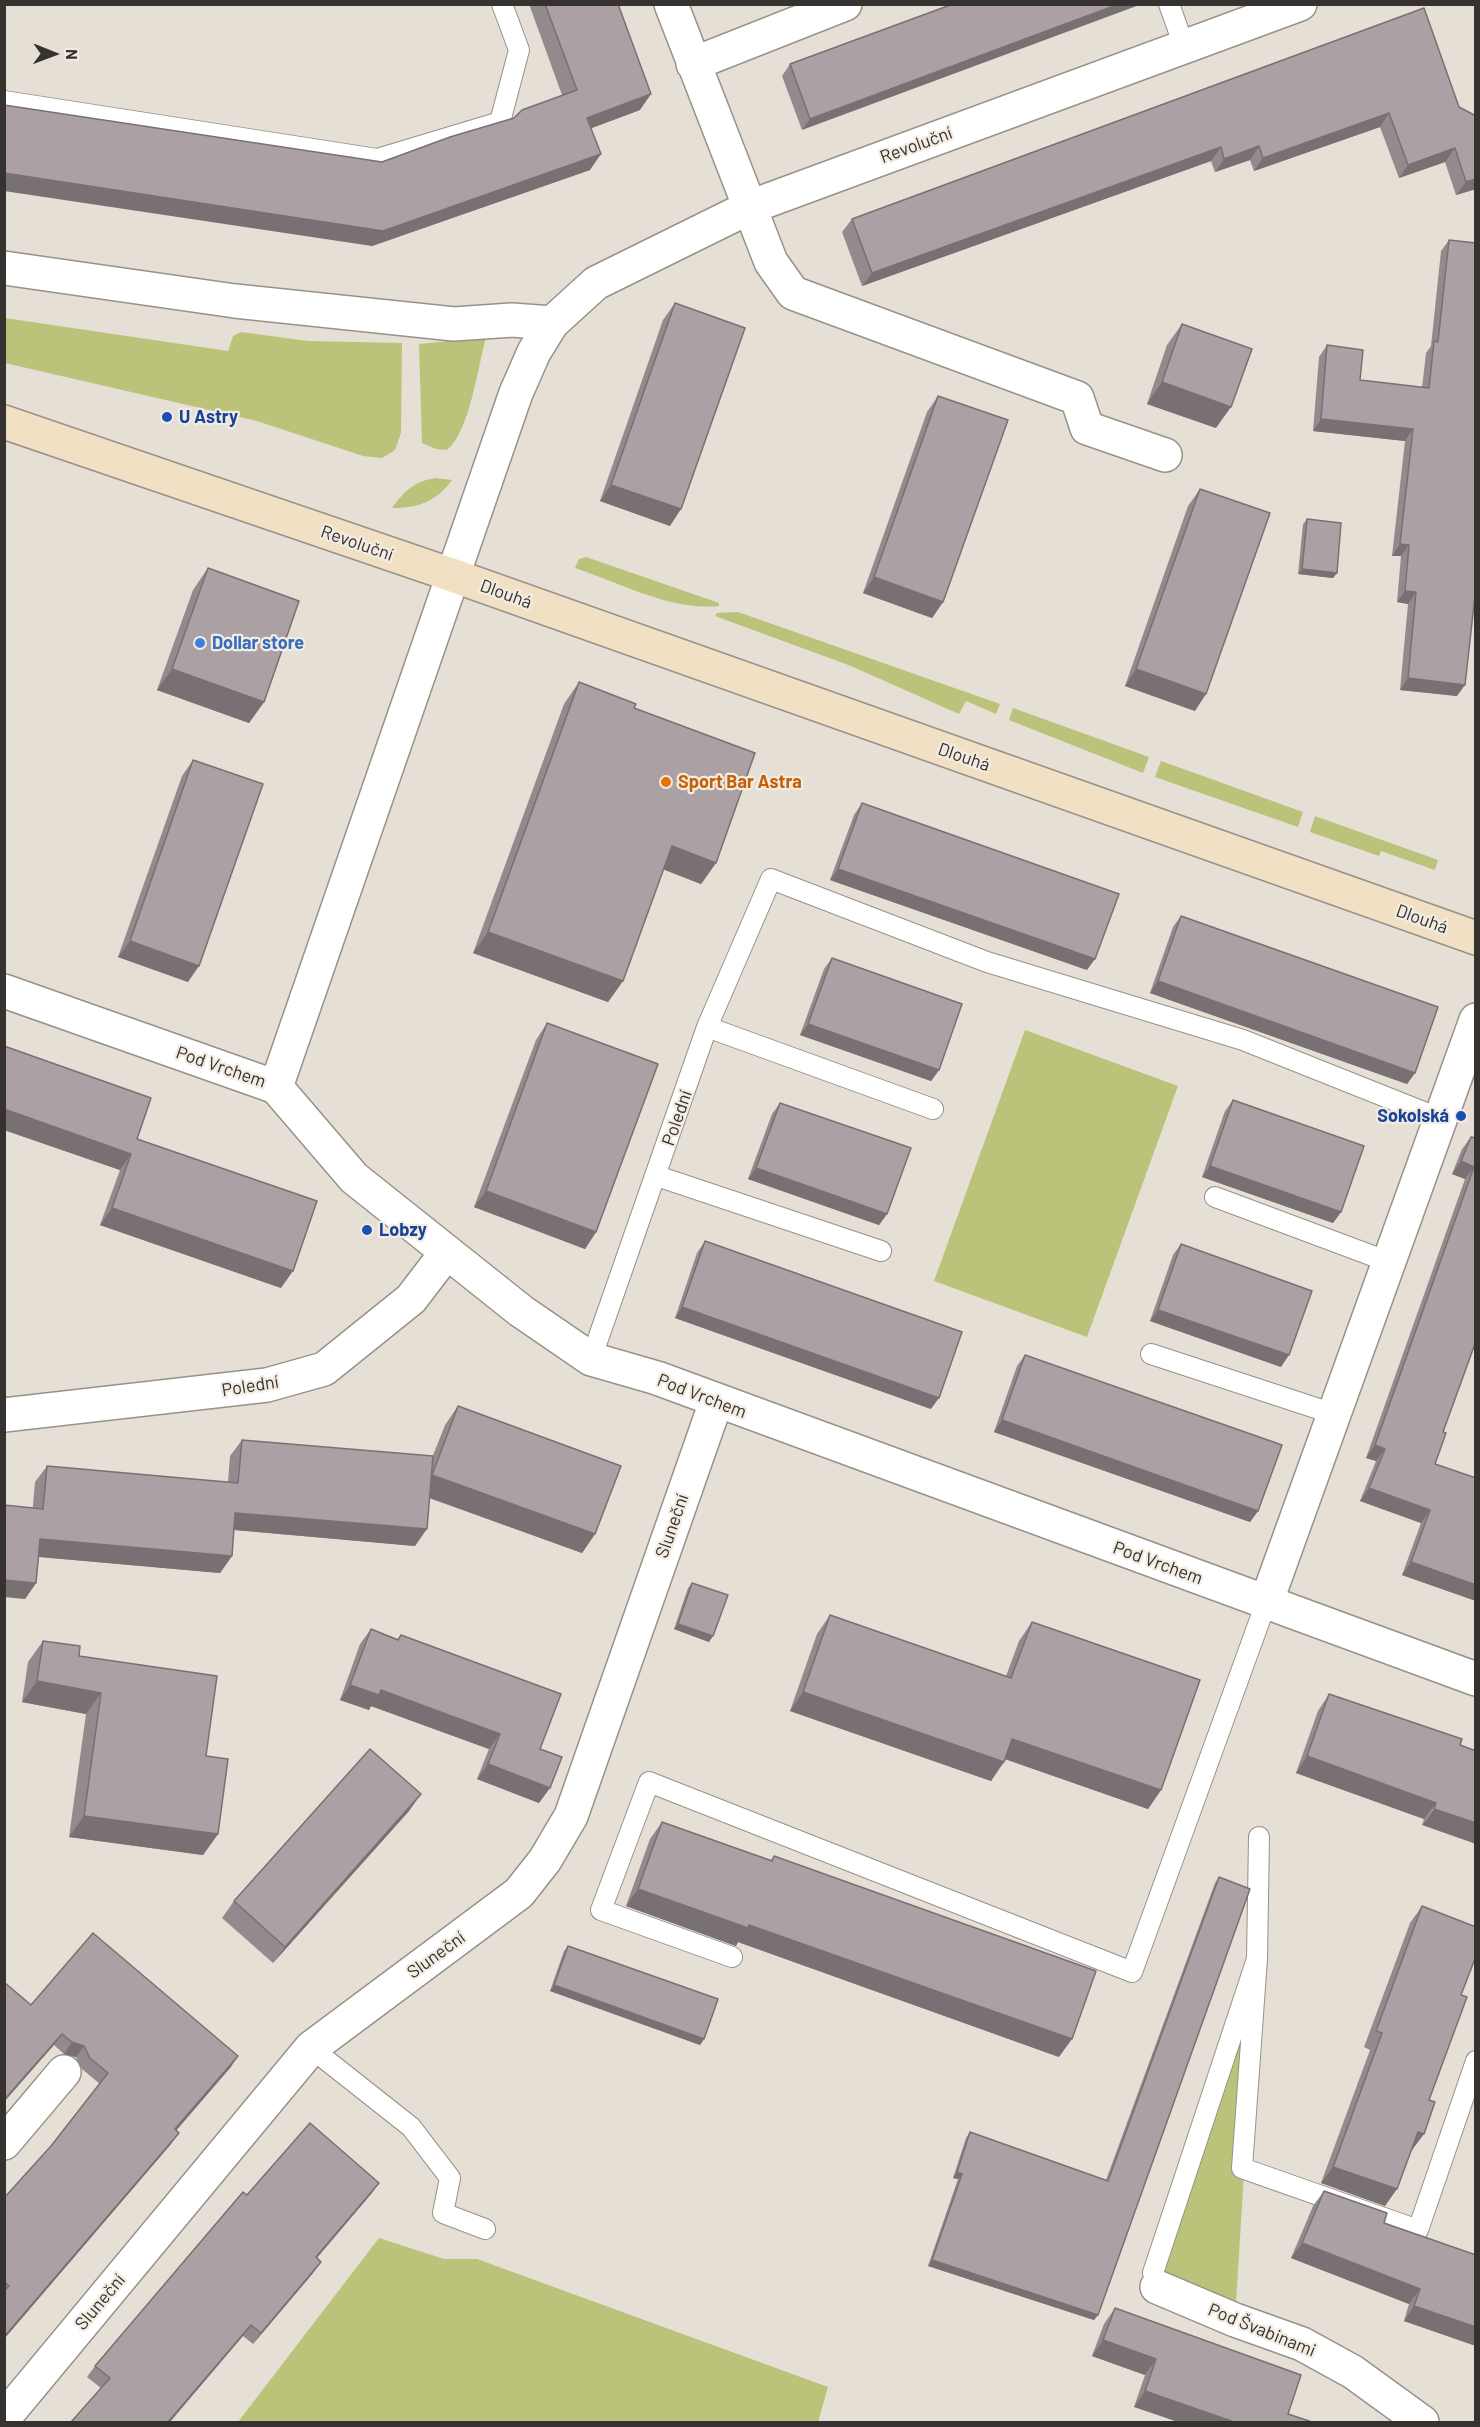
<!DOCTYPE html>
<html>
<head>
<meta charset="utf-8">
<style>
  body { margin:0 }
  #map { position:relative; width:1480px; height:2427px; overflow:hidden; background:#e5dfd5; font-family:Barlow,sans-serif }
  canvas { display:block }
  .frame { position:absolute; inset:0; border:6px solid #35322f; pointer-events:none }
  .north { position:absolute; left:24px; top:24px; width:60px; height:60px; -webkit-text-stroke:4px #f2ece2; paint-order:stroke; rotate:91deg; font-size:16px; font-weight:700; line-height:24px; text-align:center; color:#35322f }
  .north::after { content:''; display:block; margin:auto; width:21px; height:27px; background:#35322f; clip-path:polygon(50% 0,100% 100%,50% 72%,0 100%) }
</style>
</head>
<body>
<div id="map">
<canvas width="1480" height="2427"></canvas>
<div class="frame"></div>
<div class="north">N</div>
</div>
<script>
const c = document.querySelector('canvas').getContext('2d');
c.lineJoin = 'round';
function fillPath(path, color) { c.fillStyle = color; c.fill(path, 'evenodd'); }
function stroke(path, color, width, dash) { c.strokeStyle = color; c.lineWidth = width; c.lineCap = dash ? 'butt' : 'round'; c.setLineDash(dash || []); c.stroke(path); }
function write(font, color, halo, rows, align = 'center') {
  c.font = font + ' Barlow,sans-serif'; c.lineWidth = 4.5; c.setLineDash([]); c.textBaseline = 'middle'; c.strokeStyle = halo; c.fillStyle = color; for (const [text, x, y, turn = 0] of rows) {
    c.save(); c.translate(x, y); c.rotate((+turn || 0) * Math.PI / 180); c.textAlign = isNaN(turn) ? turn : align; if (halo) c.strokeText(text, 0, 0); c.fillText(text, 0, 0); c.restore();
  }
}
fillPath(new Path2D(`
  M5,318L228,351L233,336L241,332L308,341L402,343L401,433L395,450L382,458L363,456L257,421L5,363Z
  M486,337C478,366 470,431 447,450L436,449L422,443L419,344Z
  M436,478L452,480C436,502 418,508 392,508C405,490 415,481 436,478Z
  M586,557L719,603V606C671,611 620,583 575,568L579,559Z
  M738,612L1000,704L996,714L966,701L959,714L851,666L715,616L717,613Z
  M1013,708L1149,757L1143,773L1009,720Z
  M1161,761L1303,812L1298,827L1155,777Z
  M1315,816L1438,860L1435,870L1381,851L1379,856L1310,832Z
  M1025,1030L1178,1086L1087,1337L934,1281Z
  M1257,1959L1235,2320L1157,2287Z
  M379,2238L444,2259H477L828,2387L818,2422H238Z`), '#bac379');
const lane = new Path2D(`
  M1169,4L1184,46
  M4,101L377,159L500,122L519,50L502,4
  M707,1027L933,1109
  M657,1176L881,1251
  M1215,1197L1389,1262
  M1151,1354L1334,1414
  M591,1359L707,1027L771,879L987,962L1243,1040L1441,1119
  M732,1957L601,1910L649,1782L1132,1972L1266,1603
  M1257,1959L1242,2168L1418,2230L1476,2061
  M311,2048L411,2127L450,2178L443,2213L485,2229
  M1157,2287L1153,2273L1257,1959L1259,1837`);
const street = new Path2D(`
  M671,4L771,262L793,293L1077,398L1087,428L1165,455
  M693,64L845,4
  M4,268L235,301L454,324L512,320L552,323
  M4,991L276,1087L354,1178L521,1311L591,1359L657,1378L1476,1679
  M276,1087L516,393L534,352L552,323L596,283L750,207L1300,4
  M4,1415L267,1385L324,1369L411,1299L447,1252
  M1266,1603L1476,1020
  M4,2143L64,2072
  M1157,2287L1235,2320L1302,2344L1353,2372L1422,2422
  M4,2418L311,2048L519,1893L545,1860L571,1816L716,1402`);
const secondary = new Path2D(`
  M4,422L452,575L1476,938`);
stroke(lane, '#979289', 22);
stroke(street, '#979289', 36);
stroke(secondary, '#979289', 36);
stroke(lane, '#fff', 20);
stroke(street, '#fff', 33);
stroke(secondary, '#f2e0c4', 33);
fillPath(new Path2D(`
  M529,4H618L640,110L591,128L590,170L372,246L382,162L514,118L562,95Z
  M953,4L802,130L782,76L790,64Z
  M1424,8L1459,107L1476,116V189L1456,195L1445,162L1399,178L1380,127L1254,171L1250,160L1215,172L1211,161L862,286L842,232L852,219Z
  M1449,240L1457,696L1400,690L1408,604L1397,602L1401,556H1392L1405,441L1313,431L1319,357L1327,345L1360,380L1422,388L1426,353L1431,346L1441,251Z
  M675,303L670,526L600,501L663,320Z
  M1182,324L1216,428L1147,404L1167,345Z
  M938,396L943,602L932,618L863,593L927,412Z
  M1200,489L1195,711L1125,686L1188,506Z
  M1307,519L1337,573L1333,578L1298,574L1303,524Z
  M208,568L264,702L249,723L157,690L193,590Z
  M579,682L634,708L716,863L701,884L663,869L623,981L608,1002L473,953L564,704Z
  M193,760L188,982L118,957L182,776Z
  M862,803L1087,970L830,880L854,815Z
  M1181,916L1415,1073L1407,1084L1150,993L1173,927Z
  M832,958L939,1070L931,1081L800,1035L824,969Z
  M547,1023L596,1232L585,1249L474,1207L536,1040Z
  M4,1046L137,1139L281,1288L100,1225L120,1170L4,1130Z
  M1233,1100L1341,1212L1333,1223L1202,1177L1225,1111Z
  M780,1103L887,1214L879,1225L748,1179L772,1114Z
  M1471,1137L1476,1138V1341L1443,1432L1435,1464L1476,1478V1601L1402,1575L1421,1523L1360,1501L1376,1461L1366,1458L1465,1179L1452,1174L1462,1149Z
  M705,1241L931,1409L675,1318L697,1253Z
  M1181,1244L1281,1367L1150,1321L1173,1255Z
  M1025,1355L1258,1511L1250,1522L994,1432L1017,1366Z
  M458,1406L595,1534L582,1553L429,1498L415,1546L234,1530L232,1556L220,1573L39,1557L36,1583L25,1599L35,1482L47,1466L228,1482L230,1456L242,1440L432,1458L445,1425Z
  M692,1583L709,1642L674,1629L688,1588Z
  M830,1615L1006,1676L1019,1641L1032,1622L1161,1790L1148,1809L1005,1759L991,1781L790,1711L817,1634Z
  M371,1629L398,1639L401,1635L540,1749L539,1803L477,1779L489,1749L371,1706L369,1710L340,1700L360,1644Z
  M43,1641L79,1656L206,1756L218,1834L203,1855L69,1837L86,1714L22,1702L28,1662Z
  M1329,1694L1476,1751L1422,1825L1424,1819L1296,1773L1318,1711Z
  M409,1811L273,1963L222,1918L234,1901Z
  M662,1822L771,1860L774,1856L1059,2057L738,1942L736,1946L626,1906L650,1839Z
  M1219,1877L1098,2315L1094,2320L928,2266L958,2179L953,2178L966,2138L970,2132L1106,2180L1215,1883Z
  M1422,1906L1461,1995L1429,2100L1412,2150H1411L1385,2206L1321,2183L1370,2050L1364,2047L1410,1923Z
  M568,1946L704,2039L700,2045L550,1991L564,1951Z
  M31,2005L238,2056L230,2068L176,2130L171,2144L4,2339V2198L51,2146L100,2084L82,2069L76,2057L64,2054L54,2045Z
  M379,2183L371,2194L317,2258L313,2273L253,2344L243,2336L101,2388L87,2377L95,2366L247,2195Z
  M1324,2191L1384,2223L1476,2255V2346L1404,2321L1409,2304L1291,2258L1313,2206Z
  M1115,2308L1301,2375L1134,2407L1145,2375L1092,2356L1104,2324Z`), '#938a8d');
fillPath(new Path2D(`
  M1119,4H1142L802,130L810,119Z
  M651,94L640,110L576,134L587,118Z
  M1389,113L1380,127L1254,171L1263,158Z
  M1259,146L1250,160L1215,172L1224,159Z
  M1221,147L1211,161L862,286L872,273Z
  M1455,148L1445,162L1399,178L1408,165Z
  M601,154L590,170L372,246L4,191V173L383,231Z
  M1476,179V189L1456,195L1466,182Z
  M1162,382L1231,407L1216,428L1147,404Z
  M1321,419L1413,429L1405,441L1313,431Z
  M611,485L681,509L670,526L600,501Z
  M1400,544L1409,545L1401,556H1392Z
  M1302,569L1337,573L1333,578L1298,574Z
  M874,577L943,602L932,618L863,593Z
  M1405,591L1416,592L1408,604L1397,602Z
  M172,669L264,702L249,723L157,690Z
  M1136,669L1206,694L1195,711L1125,686Z
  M1408,678L1465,685L1457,696L1400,690Z
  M672,846L716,863L701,884L657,867Z
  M838,869L1095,959L1087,970L830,880Z
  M488,932L623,981L608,1002L473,953Z
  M130,941L199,966L188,982L118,957Z
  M1158,981L1415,1073L1407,1084L1150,993Z
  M808,1024L939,1070L931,1081L800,1035Z
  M4,1109L131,1154L120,1170L4,1130Z
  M1461,1161L1474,1167L1465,1179L1452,1174Z
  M1210,1166L1341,1212L1333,1223L1202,1177Z
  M756,1168L887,1214L879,1225L748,1179Z
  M486,1191L596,1232L585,1249L474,1207Z
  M112,1208L293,1271L281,1288L100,1225Z
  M682,1307L939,1398L931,1409L675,1318Z
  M1158,1310L1289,1355L1281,1367L1150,1321Z
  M1002,1420L1258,1511L1250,1522L994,1432Z
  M1375,1445L1385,1449L1376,1461L1366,1458Z
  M432,1475L595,1534L582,1553L419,1494Z
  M1369,1488L1430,1510L1421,1523L1360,1501Z
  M235,1513L427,1529L415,1546L224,1529Z
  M40,1539L232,1556L220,1573L29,1556Z
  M1411,1562L1476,1585V1601L1402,1575Z
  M4,1580L36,1583L25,1599L4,1597Z
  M678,1624L713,1636L709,1642L674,1629Z
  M37,1681L101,1693L86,1714L22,1702Z
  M350,1685L381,1690L500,1734L489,1749L371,1706L369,1710L340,1700Z
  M803,1692L1004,1762L991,1781L790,1711Z
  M1012,1739L1161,1790L1148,1809L999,1757Z
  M1307,1756L1436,1803L1424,1819L1296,1773Z
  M488,1764L550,1788L539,1803L477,1779Z
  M421,1794L409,1811L273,1963L285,1947Z
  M1434,1809L1476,1823V1844L1422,1825Z
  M84,1816L218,1834L203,1855L69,1837Z
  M638,1889L749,1925L1072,2039L1059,2057L738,1942L736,1946L626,1906Z
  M554,1985L704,2039L700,2045L550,1991Z
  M62,2034L54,2045L4,2102V2100Z
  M72,2042L84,2046L76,2057L64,2054Z
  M238,2056L230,2068L168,2140L175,2129Z
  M1418,2132L1424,2134L1412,2150L1406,2148Z
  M179,2133L171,2144L4,2339V2337Z
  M1333,2167L1397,2189L1385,2206L1321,2183Z
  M957,2172L962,2174L958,2179L953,2178Z
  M379,2183L371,2194L308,2268L316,2257Z
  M1302,2243L1420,2289L1409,2304L1291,2258Z
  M932,2260L1098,2315L1094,2320L928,2266Z
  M321,2262L313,2273L253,2344L261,2333Z
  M1414,2306L1476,2327V2346L1404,2321Z
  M251,2325L243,2336L170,2422H168Z
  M1103,2340L1156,2359L1145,2375L1092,2356Z
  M1145,2391L1234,2422H1178L1134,2407Z`), '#787073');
const building = new Path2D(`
  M545,4H618L651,94L587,118L601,154L383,231L4,173V105L382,162L450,137L514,118L522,110L577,90Z
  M953,4H1119L810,119L790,64Z
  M1424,8L1459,107L1476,116V179L1466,182L1455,148L1408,165L1389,113L1263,158L1259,146L1224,159L1221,147L872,273L852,219Z
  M1449,240L1476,243V587L1465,685L1408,678L1416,592L1405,591L1409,545L1400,544L1413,429L1321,419L1327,345L1363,350L1360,380L1429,388L1434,341L1438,342Z
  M675,303L745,328L681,509L611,485Z
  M1182,324L1252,349L1231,407L1162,382Z
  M938,396L1008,420L943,602L874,577Z
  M1200,489L1270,513L1206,694L1136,669Z
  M1307,519L1341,523L1337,573L1302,569Z
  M208,568L299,601L264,702L172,669Z
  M579,682L636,704L634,708L755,753L716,863L672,846L623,981L488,932Z
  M193,760L263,784L199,966L130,941Z
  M862,803L1119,894L1095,959L838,869Z
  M1181,916L1438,1007L1415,1073L1158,981Z
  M832,958L962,1004L939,1070L808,1024Z
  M547,1023L658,1064L596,1232L486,1191Z
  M4,1046L151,1098L137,1139L317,1201L293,1271L112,1208L131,1154L4,1109Z
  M1233,1100L1364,1146L1341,1212L1210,1166Z
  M780,1103L911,1148L887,1214L756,1168Z
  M1471,1137L1476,1138V1341L1443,1432L1446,1433L1435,1464L1476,1478V1585L1411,1562L1430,1510L1369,1488L1385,1449L1375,1445L1474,1167L1461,1161Z
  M705,1241L962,1332L939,1398L682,1307Z
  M1181,1244L1312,1291L1289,1355L1158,1310Z
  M1025,1355L1282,1445L1258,1511L1002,1420Z
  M458,1406L621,1466L595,1534L432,1475Z
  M242,1440L433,1456L427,1529L235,1513L232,1556L40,1539L36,1583L4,1580V1505L43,1509L47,1466L238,1483Z
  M692,1583L728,1595L713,1636L678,1624Z
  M830,1615L1011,1678L1032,1622L1200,1680L1161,1790L1012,1739L1004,1762L803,1692Z
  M371,1629L398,1640L401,1635L561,1694L540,1749L562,1757L550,1788L488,1764L500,1734L381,1690L379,1695L350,1685Z
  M43,1641L80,1646L79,1656L217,1676L206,1756L228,1759L218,1834L84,1816L101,1693L37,1681Z
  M1329,1694L1462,1739L1460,1745L1476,1751V1823L1434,1809L1436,1803L1307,1756Z
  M370,1749L421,1794L285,1947L234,1901Z
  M662,1822L772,1861L774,1856L1096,1971L1072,2039L749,1925L748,1928L638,1889Z
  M1219,1877L1250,1889L1098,2315L932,2260L962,2174L957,2172L970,2132L1108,2181Z
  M1422,1906L1476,1927V1956L1461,1995L1467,1997L1429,2100L1435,2102L1424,2134L1418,2132L1397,2189L1333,2167L1382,2033L1376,2031Z
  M93,1933L238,2056L175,2129L179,2133L4,2337V2291L9,2286L4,2282V2198L51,2146L108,2073L90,2058L84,2046L72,2042L62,2034L4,2100V1982L31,2005Z
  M568,1946L718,1999L704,2039L554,1985Z
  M310,2123L379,2183L316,2257L321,2262L261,2333L251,2325L168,2422H71L110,2378L95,2366L243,2192L247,2195Z
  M1324,2191L1387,2213L1384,2223L1476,2255V2327L1414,2306L1420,2289L1302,2243Z
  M1115,2308L1301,2375L1288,2414L1312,2422H1234L1145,2391L1156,2359L1103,2340Z`);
fillPath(building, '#aba0a4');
stroke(building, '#787073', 1.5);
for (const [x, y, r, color] of [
  [167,417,6,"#1a4fb4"],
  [200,643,6,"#3f7fe0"],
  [666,782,6,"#e8710a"],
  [1461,1116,6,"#1a4fb4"],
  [367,1230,6,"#1a4fb4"]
]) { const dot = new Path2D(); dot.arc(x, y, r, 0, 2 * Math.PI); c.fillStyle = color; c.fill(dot); stroke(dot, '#f2ece2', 2); }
write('18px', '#35322f', '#f2ece2', [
  ["Revoluční",916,145,-20],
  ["Revoluční",357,543,19],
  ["Dlouhá",506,594,20],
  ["Dlouhá",964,757,19],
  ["Dlouhá",1422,919,20],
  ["Pod Vrchem",221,1067,19],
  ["Polední",677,1118,-71],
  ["Polední",250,1386,-9],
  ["Pod Vrchem",702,1396,21],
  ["Sluneční",672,1526,-71],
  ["Pod Vrchem",1158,1563,20],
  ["Sluneční",436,1955,-36],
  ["Sluneční",100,2302,-50],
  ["Pod Švabinami",1262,2330,22]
]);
write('bold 18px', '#164399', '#f2ece2', [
  ["U Astry",179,417],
  ["Sokolská",1449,1116,"right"],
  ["Lobzy",379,1230]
], 'left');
write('bold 18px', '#366cbe', '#f2ece2', [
  ["Dollar store",212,643]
], 'left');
write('bold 18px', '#c56008', '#f2ece2', [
  ["Sport Bar Astra",678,782]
], 'left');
</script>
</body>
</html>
